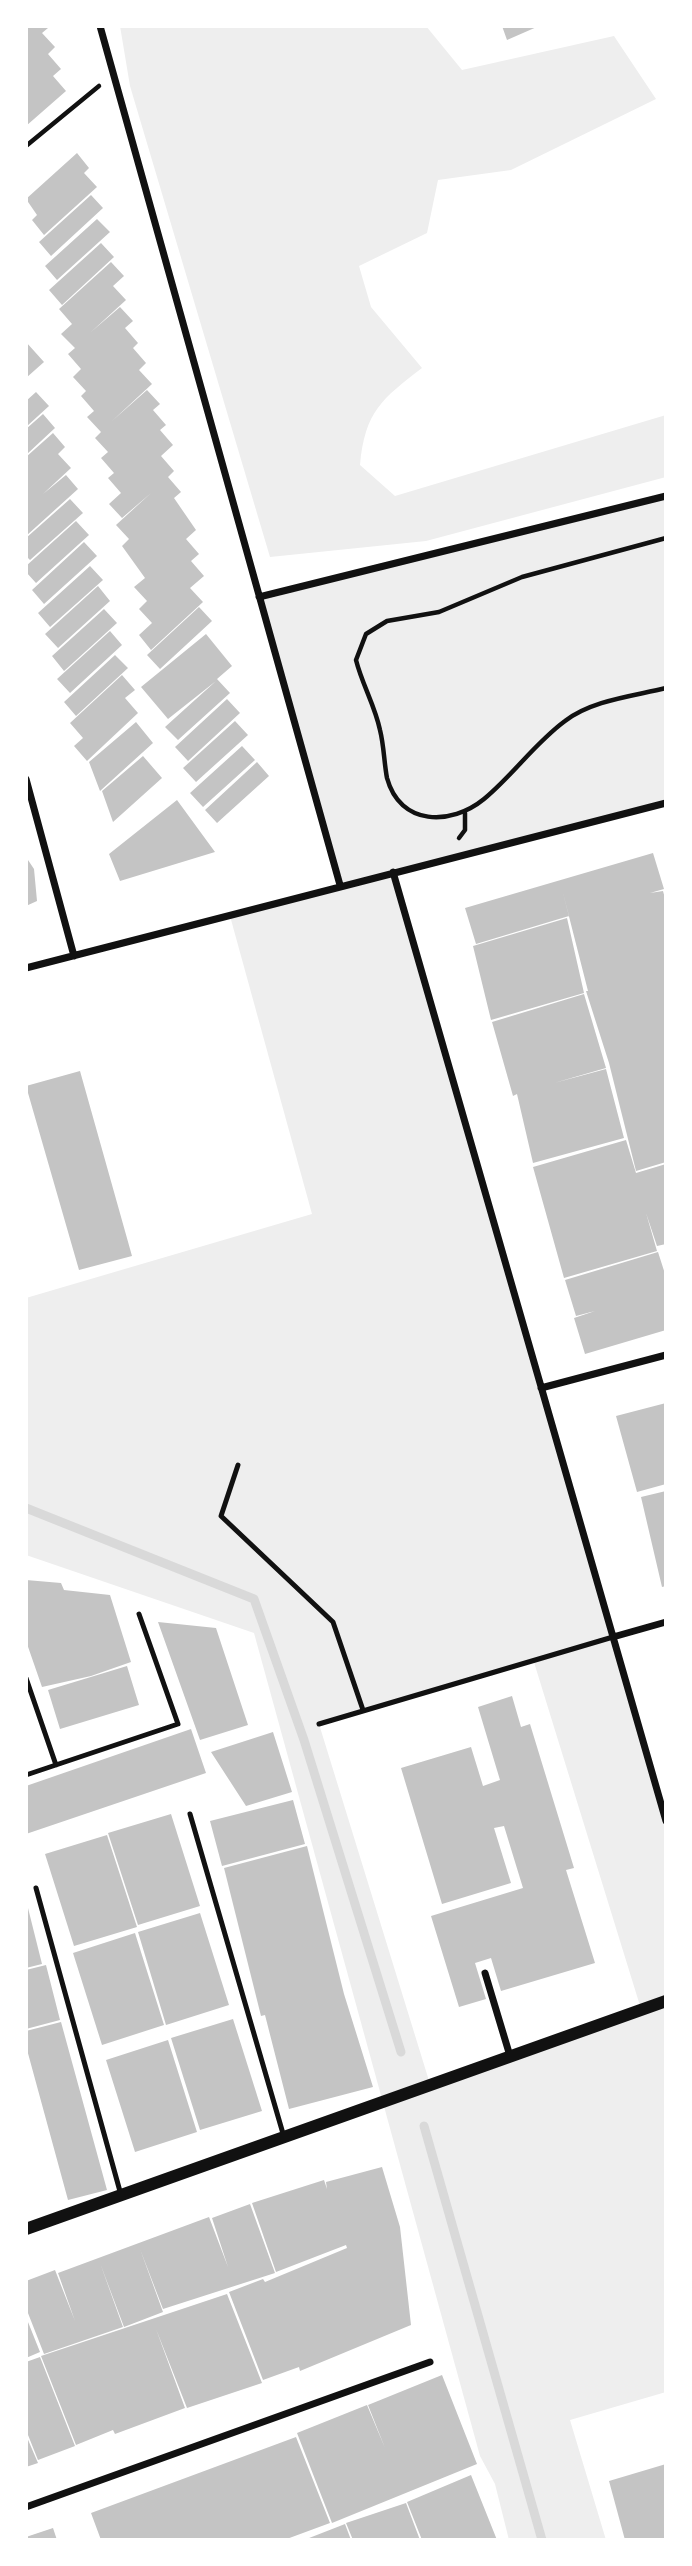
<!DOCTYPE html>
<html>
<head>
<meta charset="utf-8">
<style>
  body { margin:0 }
  #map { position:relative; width:692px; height:2566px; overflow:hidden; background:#fff; font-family:"Noto Sans",sans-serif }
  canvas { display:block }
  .frame { position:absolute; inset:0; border:28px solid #fff; pointer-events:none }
</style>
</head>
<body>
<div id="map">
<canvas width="692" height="2566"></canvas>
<div class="frame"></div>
</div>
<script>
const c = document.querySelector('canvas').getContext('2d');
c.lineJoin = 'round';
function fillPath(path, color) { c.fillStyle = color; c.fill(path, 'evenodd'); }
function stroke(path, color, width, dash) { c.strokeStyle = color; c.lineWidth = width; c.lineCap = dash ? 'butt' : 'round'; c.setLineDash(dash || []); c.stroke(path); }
fillPath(new Path2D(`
  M120,26H426L462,70L614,36L656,99L511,170L438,180L427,233L359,266L371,307L422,368C382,399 365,411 360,465L395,496L666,415V477L426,541L270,557L130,86Z
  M666,496V803L393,872L666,1821V2392L570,2420L606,2540H509L495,2484L480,2456L254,1633L26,1555V1298L312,1214L230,916L339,885L259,597ZM533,1659L641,2009L430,2084L319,1724Z`), '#eee');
stroke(new Path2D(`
  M26,1508L254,1599L304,1740L401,2052
  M424,2126L542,2540`), '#d9d9d9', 9);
fillPath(new Path2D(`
  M26,26L48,28L42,33L55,47L48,54L61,69L53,76L66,91L26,126Z
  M502,26H539L507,40Z
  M77,153L89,168L84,173L97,187L44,235L32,220L37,215L26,199Z
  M91,195L103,208L51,256L39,242Z
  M97,219L110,232L57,280L45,266Z
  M101,243L114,257L62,305L49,290Z
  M111,262L124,276L113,286L126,300L91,332L120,307L133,321L125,328L138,343L133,348L146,363L139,370L152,384L112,421L147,390L160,404L153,410L166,425L160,430L173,445L161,456L174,471L168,477L181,492L174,498L196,530L186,539L199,554L191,561L204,576L190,588L203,602L151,650L139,635L152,623L139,609L147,601L134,587L145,578L122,546L129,539L116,525L151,493L122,518L109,504L121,493L108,478L114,473L101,458L108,452L95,438L101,432L87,417L94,411L81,396L86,391L73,377L81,369L68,354L75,348L61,334L72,324L59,309Z
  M26,342L44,362L26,378Z
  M36,392L49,406L26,427V401Z
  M43,414L55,428L26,455V429Z
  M53,433L65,447L58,454L71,468L43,494L66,475L78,489L26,536V457Z
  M70,499L83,513L30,560L26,556V538Z
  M76,521L89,535L36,583L26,572V566Z
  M84,542L97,556L44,604L32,590Z
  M90,566L103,580L50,627L38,613Z
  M98,586L110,601L58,648L45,634Z
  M199,607L212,621L160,669L147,655Z
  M104,609L117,623L64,671L52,656Z
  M110,631L122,645L70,693L57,679Z
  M206,634L232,666L217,679L230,693L178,740L165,727L216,681L168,719L141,687Z
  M115,655L128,668L76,716L64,702Z
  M122,675L135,690L125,698L138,713L87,761L74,746L83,738L70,723Z
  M227,699L240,713L188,761L175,747Z
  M235,721L248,735L196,782L183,768Z
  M136,722L153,743L100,791L89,762Z
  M242,746L255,760L203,807L190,793Z
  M143,756L162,778L113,822L102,791Z
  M257,762L269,776L217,823L205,810Z
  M177,800L215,852L120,881L109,854Z
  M653,853L664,889L650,893L663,891L666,902V1162L636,1171L609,1063L586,991H588L562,889L569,916L476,944L465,908Z
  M26,857L34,869L37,901L26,906Z
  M567,918L584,993L491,1020L473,946Z
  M584,994L606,1068L554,1083L606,1069L624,1138L533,1163L517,1094L513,1096L492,1022Z
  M80,1071L132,1256L79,1270L26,1086Z
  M626,1140L636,1173L666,1164V1244L657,1246L646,1213L657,1251L564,1278L533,1167Z
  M658,1252L666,1277V1330L585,1354L574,1318L595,1311L576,1316L565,1280Z
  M666,1403V1484L637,1492L616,1416Z
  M666,1491V1586L662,1587L641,1497Z
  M26,1580L61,1583L64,1590L110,1595L131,1662L91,1676L42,1687L26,1641Z
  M158,1622L216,1628L248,1725L200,1740Z
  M127,1666L139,1705L60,1729L48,1690Z
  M512,1696L521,1727L530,1724L574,1868L566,1870L595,1963L501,1991L491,1958L475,1963L486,1999L459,2007L431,1916L523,1888L504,1826L494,1828L511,1883L442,1904L401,1768L471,1747L483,1786L500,1780L478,1707Z
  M191,1729L206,1773L26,1834V1786Z
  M273,1732L292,1792L246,1806L211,1752Z
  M293,1800L305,1844L222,1866L210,1821Z
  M171,1814L200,1906L138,1925L108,1833Z
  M107,1835L137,1927L74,1946L45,1854Z
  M307,1846L344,1994L373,2087L289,2109L265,2015L261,2016L224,1868Z
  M28,1908L42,1964L26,1968V1909Z
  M200,1913L229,2005L166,2025L138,1932Z
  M135,1933L164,2025L102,2045L73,1953Z
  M46,1965L60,2020L26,2029V1970Z
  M233,2019L262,2111L200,2130L171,2038Z
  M61,2022L107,2190L68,2200L26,2046V2031Z
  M168,2040L197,2132L135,2152L106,2060Z
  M382,2167L400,2227L411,2325L300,2371L299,2367L263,2380L229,2292L263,2279L265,2282L347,2248L346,2245L276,2272L252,2203L324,2180L327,2189L326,2182Z
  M250,2204L275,2273L163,2309L140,2249L163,2312L124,2327L100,2263L123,2327L44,2354L26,2308V2281L55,2270L75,2321L58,2273L209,2217L228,2267L212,2218Z
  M227,2294L262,2383L187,2408L156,2329L185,2408L115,2434L113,2430L76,2445L41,2356Z
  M26,2317L40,2352L26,2358Z
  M40,2357L75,2446L38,2460L26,2430V2362Z
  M442,2375L477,2464L332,2523L297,2433L367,2405L385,2448L368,2405Z
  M26,2435L38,2463L26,2467Z
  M296,2437L330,2523L284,2540H101L91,2513Z
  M666,2464V2540H625L609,2481Z
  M471,2475L497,2540H422L407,2502Z
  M406,2503L420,2540H353L346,2523Z
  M345,2524L351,2540H304Z
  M53,2528L57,2540H26V2537Z`), '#c4c4c4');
stroke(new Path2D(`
  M26,146L99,86
  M666,538L522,577L439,612L387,621L366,634L356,660C362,684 375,706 380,730C384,746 384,762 387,778C400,826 451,826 484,799C513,775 535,743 565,721C592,700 634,696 666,688
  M459,838L465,830V813`), '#111', 4.5);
stroke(new Path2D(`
  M238,1465L221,1516L333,1622L363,1710
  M26,1678L56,1765
  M319,1724L613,1637
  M26,1775L178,1724L139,1614
  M190,1814L284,2137
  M36,1888L121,2195`), '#111', 5);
stroke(new Path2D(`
  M100,26L340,885
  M259,597L666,496
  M26,779L74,956
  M393,872L666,1821
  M26,968L666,803
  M541,1388L666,1355
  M613,1637L666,1622
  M485,1973L510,2056
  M26,2507L430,2362`), '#111', 7);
stroke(new Path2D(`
  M26,2229L666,2001`), '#111', 12);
</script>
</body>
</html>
